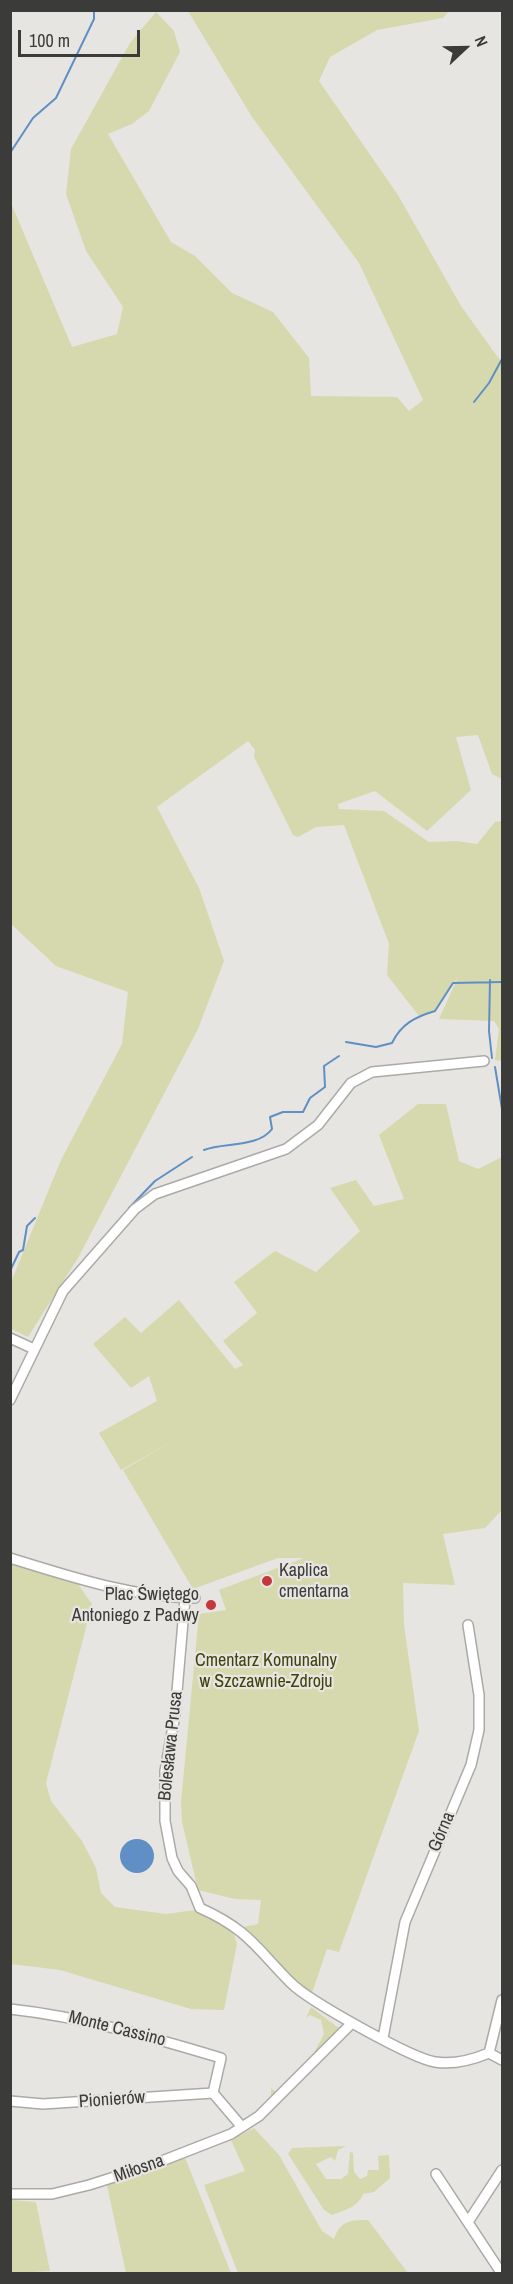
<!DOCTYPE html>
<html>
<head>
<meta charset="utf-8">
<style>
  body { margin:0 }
  #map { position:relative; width:513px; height:2284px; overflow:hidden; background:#e6e5e1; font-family:"Archivo Narrow",sans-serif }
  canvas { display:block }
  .frame { position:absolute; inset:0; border:12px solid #3b3b39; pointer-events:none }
  .north { position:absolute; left:435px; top:18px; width:60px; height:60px; -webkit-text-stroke:4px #e6e5e1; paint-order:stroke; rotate:68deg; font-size:16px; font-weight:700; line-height:24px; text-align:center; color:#3b3b39 }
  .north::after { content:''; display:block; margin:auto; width:21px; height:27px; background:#3b3b39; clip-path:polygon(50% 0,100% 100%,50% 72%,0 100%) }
  .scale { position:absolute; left:18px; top:30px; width:122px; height:27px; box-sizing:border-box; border:3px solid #3b3b39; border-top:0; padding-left:8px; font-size:18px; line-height:21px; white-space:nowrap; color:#3b3b39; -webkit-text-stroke:4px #e6e5e1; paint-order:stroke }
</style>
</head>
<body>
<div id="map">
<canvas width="513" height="2284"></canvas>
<div class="frame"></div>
<div class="north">N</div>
<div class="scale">100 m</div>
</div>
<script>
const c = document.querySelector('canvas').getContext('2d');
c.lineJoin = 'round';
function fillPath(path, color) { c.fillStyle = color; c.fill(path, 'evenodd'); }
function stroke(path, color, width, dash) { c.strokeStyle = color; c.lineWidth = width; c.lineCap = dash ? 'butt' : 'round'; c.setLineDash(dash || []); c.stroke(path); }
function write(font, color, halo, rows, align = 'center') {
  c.font = font + ' "Archivo Narrow",sans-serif'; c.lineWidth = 4.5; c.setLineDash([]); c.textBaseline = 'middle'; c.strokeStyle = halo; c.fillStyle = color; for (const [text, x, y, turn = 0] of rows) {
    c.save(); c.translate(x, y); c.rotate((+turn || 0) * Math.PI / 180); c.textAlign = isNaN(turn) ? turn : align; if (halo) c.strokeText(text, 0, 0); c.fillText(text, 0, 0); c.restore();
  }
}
fillPath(new Path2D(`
  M188,11H449L443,18L377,30L330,57L319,81L398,195L461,306L502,363V779L492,774L478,735L456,737L471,790L427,831L375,791L338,804L339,809L384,811L429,842L457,841L477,844L495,822L502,821V1061L495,1060L499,1029L494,1021L439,1019L458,977L435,1011L419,1016L387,975L389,944L344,825L316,827L298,837L293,835L254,757L255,750L248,741L157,807L199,888L224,961L198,1029L78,1258L28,1337L11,1329V1282L61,1160L122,1044L128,992L56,966L11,924V203L72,347L117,334L123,307L86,251L66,194L71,149L130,43L156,12L174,31L180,52L149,111L132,124L108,134L171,242L195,256L232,293L273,312L309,358L311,396L397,397L409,411L423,400L359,263L252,117Z
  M418,1104H446L459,1161L478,1169L502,1157V1510L485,1528L443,1534L455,1585L403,1583L404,1625L419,1731L339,1952L327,1949L312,1993C286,1980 266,1946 243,1927L258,1924L261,1900L235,1899L198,1890L182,1822L181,1802L199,1614L226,1610L219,1590L304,1558H278L193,1589L123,1470L171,1442L121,1470L99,1433L157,1401L149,1376L131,1388L93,1344L125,1317L141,1333L179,1300L235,1369L243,1365L223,1341L257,1313L234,1282L275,1251L316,1272L360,1231L330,1188L356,1180L374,1206L404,1199L379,1135Z
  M11,1561L75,1580L92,1604L46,1783L51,1801L82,1841L96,1868L101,1893L115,1907L166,1914L195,1910L224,1923L233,1932L237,1944L224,2010L191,2009L60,1970L11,1964Z
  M311,2007L340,2029L274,2096H271V2088L276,2092L312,2056L324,2034L321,2020L310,2015L306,2018Z
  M254,2128L279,2155L322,2231L334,2239C340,2221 350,2220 368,2220L408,2273H238L204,2185L245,2171L231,2140Z
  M346,2146L338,2150L335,2161L331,2157L316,2164L326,2179H341L348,2174L350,2152L353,2153L354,2172L360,2179L367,2176L368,2170H379L378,2156L389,2155L390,2178L374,2192L363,2194C358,2207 345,2210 332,2215L324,2210L288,2154L292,2148Z
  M184,2155L231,2273H126L106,2181Z
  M11,2200L36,2202L50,2271L11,2273Z`), '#d6d9ad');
fillPath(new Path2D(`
  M120 1856a17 17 0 1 1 34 0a17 17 0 1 1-34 0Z`), '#5f8fc4');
stroke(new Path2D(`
  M10,153L33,118L56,98L94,19V10
  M474,402L489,383L502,359
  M490,980L489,1031L492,1058
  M346,1042L376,1047L392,1043C401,1024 415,1017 435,1011L453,983L502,982
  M495,1067L502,1109
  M204,1150C224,1142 258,1148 272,1129L270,1117L283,1112H303L310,1098L325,1087L324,1066L339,1056
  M129,1208L155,1181L192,1157
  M10,1271L19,1252L23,1250L27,1226L35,1218`), '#5f8fc4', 2);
const minor = new Path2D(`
  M10,1338L34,1349
  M10,1400L63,1291L135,1209L155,1194L286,1149L318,1125L351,1083L372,1072L484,1061
  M10,1558C71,1577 132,1597 195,1598
  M185,1598L175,1715L165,1771V1821L172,1858L178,1871L191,1886L200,1908C249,1930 256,1948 291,1983C309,2001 411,2058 435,2062C454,2065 472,2060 489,2053L502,2060
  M10,2009C83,2017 151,2037 221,2058L213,2093L242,2127
  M383,2038L405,1922L471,1765L479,1730V1695L468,1625
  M489,2053L502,2000
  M10,2101L43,2104L213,2093
  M436,2174L502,2274
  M10,2194H52L89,2185L149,2166L231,2134L259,2116L352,2023
  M468,2222L502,2170`);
stroke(minor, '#abaaa6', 12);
stroke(minor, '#fff', 9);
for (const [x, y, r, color] of [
  [267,1581,6,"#c6373d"],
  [211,1605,6,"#c6373d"]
]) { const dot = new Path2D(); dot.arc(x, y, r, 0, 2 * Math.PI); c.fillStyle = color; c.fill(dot); stroke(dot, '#e6e5e1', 2); }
write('18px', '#3b3b39', '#e6e5e1', [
  ["Kaplica",279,1571],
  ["cmentarna",279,1592],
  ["Plac Świętego",199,1595,"right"],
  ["Antoniego z Padwy",199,1616,"right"]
], 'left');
write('18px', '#414309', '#e6e5e1', [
  ["Cmentarz Komunalny",266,1661],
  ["w Szczawnie-Zdroju",266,1682]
]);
write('18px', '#3b3b39', '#e6e5e1', [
  ["Bolesława Prusa",171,1746,-84],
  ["Górna",442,1832,-67],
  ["Monte Cassino",117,2029,14],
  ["Pionierów",112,2100,-4],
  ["Miłosna",139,2169,-19]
]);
</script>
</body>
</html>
